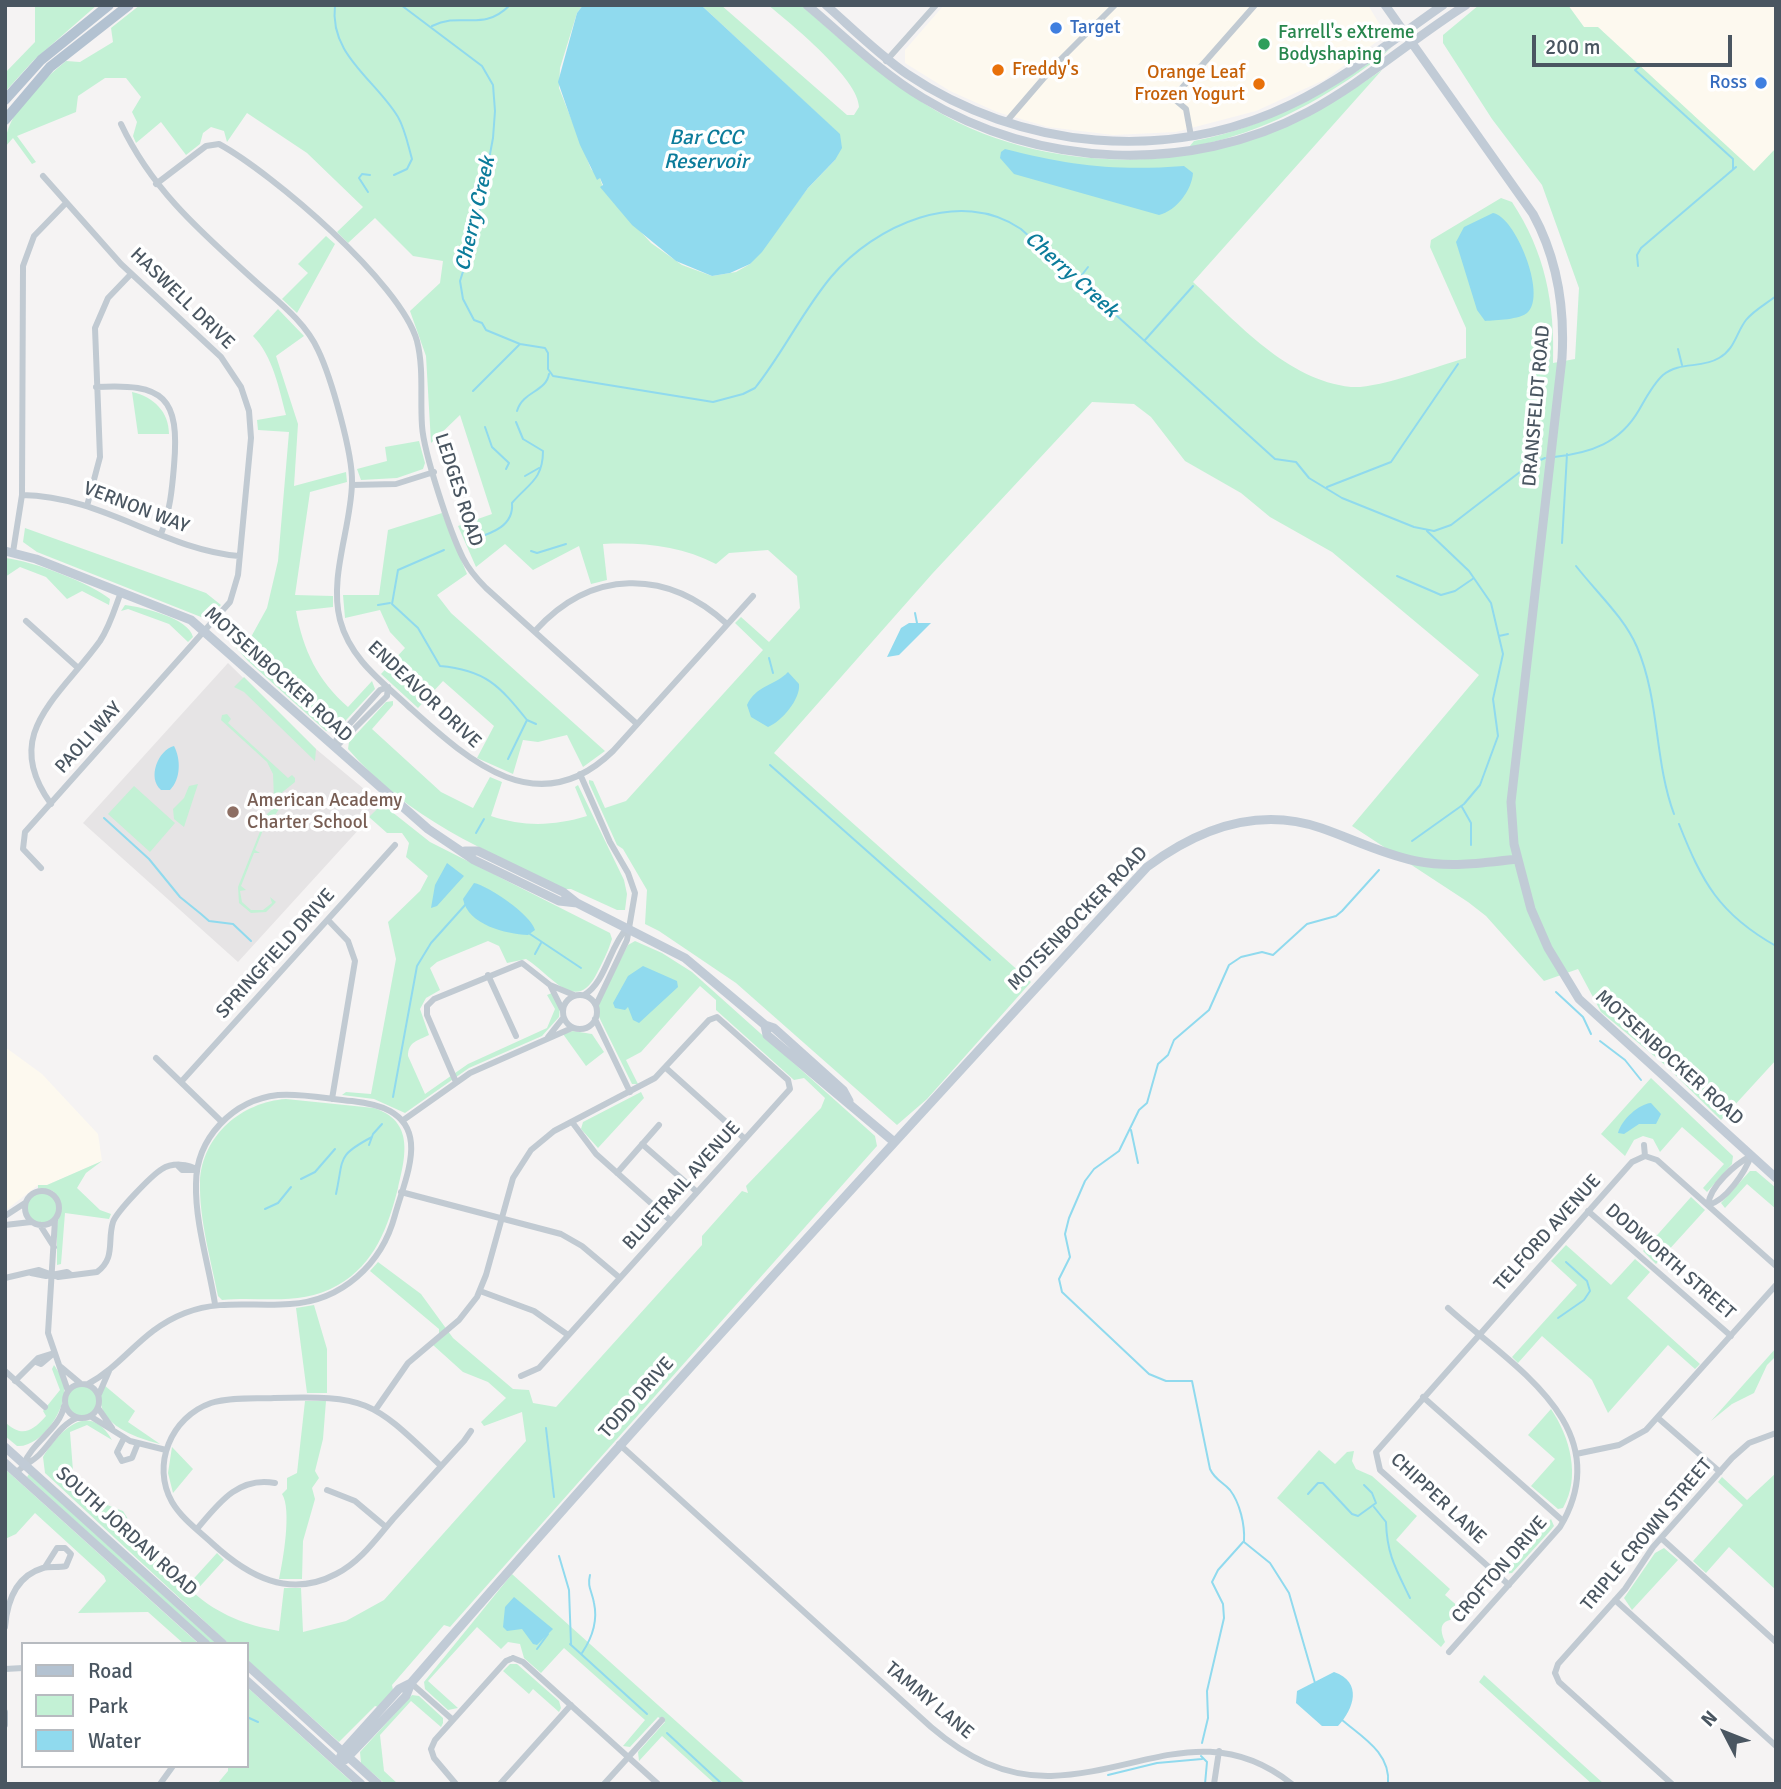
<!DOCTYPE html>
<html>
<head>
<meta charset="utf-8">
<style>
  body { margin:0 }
  #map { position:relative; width:1781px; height:1789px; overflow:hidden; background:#f5f3f3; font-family:Signika,sans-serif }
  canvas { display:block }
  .frame { position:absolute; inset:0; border:7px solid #4a5661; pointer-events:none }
  .legend { position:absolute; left:21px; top:1642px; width:228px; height:126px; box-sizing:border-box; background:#fff; border:2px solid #b7bbc0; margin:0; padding:9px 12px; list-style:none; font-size:21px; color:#4a5661 }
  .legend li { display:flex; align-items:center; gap:14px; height:35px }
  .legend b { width:35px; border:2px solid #b7bbc0 }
  .north { position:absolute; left:1690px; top:1698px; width:70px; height:70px; -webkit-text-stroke:5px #fff; paint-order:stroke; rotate:312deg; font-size:19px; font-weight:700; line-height:28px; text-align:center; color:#4a5661 }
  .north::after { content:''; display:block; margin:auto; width:24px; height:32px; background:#4a5661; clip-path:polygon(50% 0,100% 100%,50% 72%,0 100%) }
  .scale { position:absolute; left:1532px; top:35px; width:200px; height:32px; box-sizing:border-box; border:4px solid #4a5661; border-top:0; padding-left:9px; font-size:21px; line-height:24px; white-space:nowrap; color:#4a5661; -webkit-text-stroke:5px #fff; paint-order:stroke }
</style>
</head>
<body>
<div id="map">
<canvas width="1781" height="1789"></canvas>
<div class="frame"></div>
<ul class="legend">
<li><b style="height:9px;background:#b3c2d1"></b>Road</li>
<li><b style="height:19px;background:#c3f1d5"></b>Park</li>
<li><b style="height:19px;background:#90daee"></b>Water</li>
</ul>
<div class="north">N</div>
<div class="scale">200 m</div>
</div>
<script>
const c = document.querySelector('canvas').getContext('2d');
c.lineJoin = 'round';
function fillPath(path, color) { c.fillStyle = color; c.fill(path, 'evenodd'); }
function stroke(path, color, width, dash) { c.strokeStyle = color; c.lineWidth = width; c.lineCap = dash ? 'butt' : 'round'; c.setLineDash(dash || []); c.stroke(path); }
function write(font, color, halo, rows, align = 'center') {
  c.font = font + ' Signika,sans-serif'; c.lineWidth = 7; c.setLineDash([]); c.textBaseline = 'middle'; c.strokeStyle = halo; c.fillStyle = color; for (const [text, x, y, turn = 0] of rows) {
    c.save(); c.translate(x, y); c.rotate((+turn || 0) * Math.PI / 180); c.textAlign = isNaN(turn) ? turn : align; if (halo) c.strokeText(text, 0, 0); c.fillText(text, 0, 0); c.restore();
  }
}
fillPath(new Path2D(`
  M944,5H1368L1386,35L1324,80L1256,111L1176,132L1113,135L1048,127L997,112L950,91L905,63V50Z
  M1568,5H1776V148L1755,172L1599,28L1584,27Z
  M5,1047L42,1074L98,1134L102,1161L47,1185H38L5,1211Z`), '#fdf9ef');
fillPath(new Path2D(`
  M228,663L316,749L382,804L238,962L83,823Z`), '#e6e4e5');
fillPath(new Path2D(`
  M35,5H97L33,61L5,92V73L35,42Z
  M140,5H583L577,13L560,68L559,88L591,169L600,178L604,191L651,243L682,265L712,276L736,272L750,264L808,188L835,160V130L701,5H721L847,115H854L859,107C859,79 790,23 768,5H801C841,40 880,75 925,104C1030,171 1174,176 1286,126C1321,111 1351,91 1382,70L1193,282C1238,323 1287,380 1351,387C1378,389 1437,366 1466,358V328L1430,247L1431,240L1501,198L1512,202C1545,252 1555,303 1553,363L1575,359L1579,288L1542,185L1492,119L1443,43V35L1479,5H1568L1584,27H1598L1754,171L1776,148V1060L1721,1120L1665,1065L1601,1012L1578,969L1544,981L1486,916L1468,902L1352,826L1479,675L1332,552L1270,517L1241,493L1185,461L1151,417L1134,404L1092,402L932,574L774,753L1031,982L927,1099L897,1125L736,983L659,931L645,924L647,890L623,849L617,845L589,783V780L593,781L605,808L626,801L763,650L735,623L741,617L769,642L800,608L797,576L768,550L729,553L716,564C681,546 643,542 603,544L607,580L591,584L579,546L533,570L505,544L476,567L458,526L492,514L460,415L431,443L426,356L410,311L440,283L443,261L413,256L375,218L348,243L337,232L363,207L307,153L247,113L227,142L224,131L211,127L203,133L200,144L186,155L161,122L136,143L133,136L137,122L132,112L141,97L126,78H105L78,96L76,112L17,136L36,162L32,164L13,138L5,147C5,113 41,82 66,61L80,62L113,42L111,28Z
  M1392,47C1383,56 1369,65 1358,73C1306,109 1252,136 1189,147L1194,141C1270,126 1330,91 1392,47Z
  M326,236L335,244L297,313L282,299L308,273L298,264Z
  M278,309L304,336L276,356L298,424L294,486L346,472L347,482L310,492L295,595L333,596V607L296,611C303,650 318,681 348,707L372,681L375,689L335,732L326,731L248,661L220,630L228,617L251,637L267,608L278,561L289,432L258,430L257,420L286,415C279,389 273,356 253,336Z
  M132,392C154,397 169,412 169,434H138Z
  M419,441L425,463L423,469L397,478L361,480L357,469L387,461L385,447Z
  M442,513L467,574L437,595L451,613L605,751L583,767L567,735L538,742L523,740L513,774L477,758L494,726L443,681L418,708L381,674L405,648L390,632L380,610L345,618L343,595H379L388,530Z
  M25,528L206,593L221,605L206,619L37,552L23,542Z
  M5,558C33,561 90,583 110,599L109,605L82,591L67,599L46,577L20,567L5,577Z
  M125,605C142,607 189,618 193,637L188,642L169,624L128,609L121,611Z
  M244,677L316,749L315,761L244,692L234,687Z
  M393,701V705L372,729L441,792L473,808L490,777L502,782L491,816C524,827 554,826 587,816L575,787L578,785L624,880L627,894L625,910H617L571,889H565C483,849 409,820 348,749L349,742L386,702Z
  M227,714L231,719L228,723L288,778L292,775L295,778V782L274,799L273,774L267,762L221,720L222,715Z
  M198,784L184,827L174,819L173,809L184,798L189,786Z
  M134,786L175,823L150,852L108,814Z
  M288,795L272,820H267L255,850L260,853H254L241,886L246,890L240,891L242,902L251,910H263L272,903L270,897L276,902L266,912L251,913L239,903L238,887L267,814Z
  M382,804L430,842L610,933L612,939C608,952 602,963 596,975C575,1015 550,973 526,959L507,963L499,946L488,941L437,962L430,968L440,990L426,998L420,1009L429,1035C417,1041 408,1042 408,1056L425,1094L468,1064L547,1028L555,1009L547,995L552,993L560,1007L559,1017L542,1036L469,1068L405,1113L374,1099L342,1095L346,1092L371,1094L396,959L388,922L420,891L428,876L406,857L409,843L402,833H387L369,817Z
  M635,941L662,953L692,972L875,1136L877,1146L450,1627L444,1625L392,1685L393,1690L378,1707L375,1706L339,1742L247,1660V1644H229L45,1473L43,1457C60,1430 89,1400 112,1440L87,1425L70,1432L73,1471L81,1487L94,1500L123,1511L148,1551L187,1586L217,1553L224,1560L194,1593C219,1615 246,1625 279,1631L284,1588H301L303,1632L346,1621L384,1600L526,1441L522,1412L484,1426L481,1422L506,1398L488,1382L463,1372L433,1345L439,1340V1329L370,1271L378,1262L421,1294L453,1338L513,1389L529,1390L533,1403L556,1407L702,1245V1236L742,1191L748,1193L746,1186L821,1108L825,1098L804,1078L794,1080L716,1010V1000L700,986L641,1052L626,1060L638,1084H632L599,1017V1001L628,945Z
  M573,1031L592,1034L604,1052L586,1066L563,1034Z
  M1651,1078L1733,1156L1732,1164L1707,1192L1703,1188L1724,1164L1682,1127L1660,1152L1653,1139L1643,1136L1634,1140L1625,1156L1601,1134Z
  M641,1092L644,1098L598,1148L581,1129L583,1122Z
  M286,1099L374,1108C414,1121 406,1155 398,1188C388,1227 375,1264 338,1285C300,1307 263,1296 222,1300L218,1296C211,1260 199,1219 200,1182C202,1135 242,1102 286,1099Z
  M102,1161L86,1173L77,1188L100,1210L111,1214L109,1219L65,1213L61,1264L57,1265V1226L61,1204L53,1191L38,1188V1185H47Z
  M1750,1171H1756L1776,1188V1209L1747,1184L1725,1208L1721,1203Z
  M27 1208a15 15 0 1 1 30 0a15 15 0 1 1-30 0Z
  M1691,1197L1705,1210L1656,1264L1643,1251Z
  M1566,1245L1611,1285L1635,1259L1650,1272L1627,1298L1700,1364L1695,1369L1668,1345L1608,1413L1592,1380L1542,1336L1518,1363L1512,1357L1577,1285L1551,1261Z
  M314,1305L327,1349V1393H307L296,1308Z
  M1776,1348V1356L1767,1365L1754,1393L1732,1404L1711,1421Z
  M54,1365C58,1371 63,1378 64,1385C68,1408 41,1448 17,1446L5,1436V1422C21,1437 31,1433 46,1416L43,1411L60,1390L52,1369Z
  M104,1385L135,1411L128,1422L160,1444C133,1437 88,1421 104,1385Z
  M67 1401a15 15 0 1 1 30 0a15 15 0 1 1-30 0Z
  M305,1401H326L323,1439L315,1471L319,1478L312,1488L315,1499L303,1541L302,1579H279C283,1561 292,1509 282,1494L287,1489V1478L297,1473Z
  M1551,1409C1570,1437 1581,1477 1563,1508L1558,1509L1531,1486L1555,1459L1528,1435Z
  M172,1447L193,1469L173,1493L168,1473Z
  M1319,1450L1335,1464L1347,1452L1354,1451L1352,1461L1356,1469L1372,1476L1417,1516L1396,1540L1450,1589L1445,1595L1469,1616C1456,1621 1433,1615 1445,1642L1441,1647L1277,1498Z
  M5,1469L199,1644H184L148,1612L78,1613L106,1581L104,1576L35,1513L16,1534L5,1539Z
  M1776,1473V1590L1729,1547L1706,1573L1693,1561L1743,1505L1718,1482L1722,1477L1747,1500Z
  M29,1474L217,1644H211L27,1477Z
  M1551,1519L1554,1526L1550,1531L1512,1573L1504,1574Z
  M1664,1548L1678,1560L1632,1610L1624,1598L1655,1553Z
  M512,1574L746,1784H715L662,1736L639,1761L638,1752L665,1722L658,1717L630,1747L623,1746L645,1720L564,1648L541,1673L524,1658L520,1644L508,1642L501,1649L477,1627L428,1681L458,1708L448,1710L425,1689L424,1682Z
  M510,1664H517L559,1701L561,1708L559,1712L533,1689L529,1694L503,1671Z
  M1484,1675L1604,1784H1592L1479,1682Z
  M247,1687L354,1784H217L228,1771V1766H247Z
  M412,1695L419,1696L443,1718V1723L441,1727L411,1701L380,1735L384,1771L398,1784H385L361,1763L360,1752Z`), '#c3f1d5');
fillPath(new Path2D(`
  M583,5H701L840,134L842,148L835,160L808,188L762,252L750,264L730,273L712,276L676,261L632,225L600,187L603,185L600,178L597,180L580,145L558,82L577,13Z
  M1005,149C1071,166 1116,171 1184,166L1193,173C1192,190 1176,211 1159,215L1014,174L1000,158L1001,152Z
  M1493,213C1515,216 1547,294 1528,312C1520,320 1496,320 1485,321L1477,310L1456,242L1464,227Z
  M909,623H931L899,655L887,657L901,628Z
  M788,672L799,684C801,699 781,722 768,727L751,717L747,705C756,685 775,686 788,672Z
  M174,746C181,759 181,779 170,790H161C147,778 158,750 174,746Z
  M447,863L464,876L437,906L431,908L435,885Z
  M474,883C489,886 531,915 535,930L528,935C506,934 468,925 463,899Z
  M643,966L677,981L678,987L639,1023L633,1020L628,1007L625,1010L615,1008L613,1003L628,976Z
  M1651,1103L1661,1114L1656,1124H1639L1624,1134L1618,1133C1622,1119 1639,1104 1651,1103Z
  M514,1597L553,1629L537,1645L533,1644L522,1629L507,1631L503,1627L505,1607Z
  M1334,1672C1363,1682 1354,1709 1338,1726H1322L1296,1703L1297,1691Z`), '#90daee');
stroke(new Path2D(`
  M335,5C329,55 375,79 398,117C405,129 408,145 412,159L407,169L394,175
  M401,5L482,66L493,85L495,111L493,138L475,234L460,281L463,299L474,320L482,323L486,330L520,344L545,348L548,353V369L553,376L713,402L743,394L755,388C783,353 802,312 831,277C875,225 960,187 1021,229L1275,459L1296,462L1309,478L1342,498L1414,527L1434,531L1451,525L1529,465L1545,458
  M432,26C462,11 482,33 510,5
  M1639,67L1635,70L1733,159V169
  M368,192L359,178L362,174L370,175
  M1638,266L1637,255L1641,248L1736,167
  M1078,280L1088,267
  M1145,340L1193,286
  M1678,349L1682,365
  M473,391L519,345
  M517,411C523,391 546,392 549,374
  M485,427L492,447L509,463L506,469
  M1554,457C1591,453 1620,443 1639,410C1646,398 1653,384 1663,375C1680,361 1701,369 1719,358C1735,349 1736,333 1746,320C1754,310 1766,304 1776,296
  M525,476L539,468
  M1327,487L1391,462L1458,364
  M474,539C492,533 514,526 512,503C528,484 543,480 543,451L523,439L516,422
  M1562,543L1567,454
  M444,550L398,570L392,604L418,628L440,666C485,670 499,685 527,720L536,724
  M531,551L537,553L566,544
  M1576,566C1597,593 1624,617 1637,647C1660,701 1654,760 1674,814
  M1397,576L1441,595L1455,591L1474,578
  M378,605L390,603
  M915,613L917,623
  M1499,636L1508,634
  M769,658L773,673
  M508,759L527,720
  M770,765L990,960
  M1462,807L1471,823V845
  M104,818L149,859L180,897L201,914L209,921L233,924L251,941
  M1679,824C1702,882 1719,914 1776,946
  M476,833L484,819
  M1412,841L1464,804L1480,785L1498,736L1493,699L1503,654L1491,603L1469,571L1427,531
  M530,934L581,968
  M535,954L541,943
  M1556,992L1583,1017L1591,1034
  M1600,1041L1625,1060L1641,1080
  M393,1097L417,966L431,943L466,904
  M1131,1130L1138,1163
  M369,1145L373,1134L382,1124
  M301,1179L315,1172L335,1149
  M336,1194C344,1158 336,1156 372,1137
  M265,1209L278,1203L291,1187
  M1558,1318L1584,1300L1590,1291L1587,1281L1566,1262
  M546,1428L554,1497
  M1308,1494L1318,1483H1323L1352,1514L1358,1516L1376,1503L1372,1493L1364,1485
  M1374,1507L1386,1522C1387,1555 1396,1569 1410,1598
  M1244,1542L1270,1563L1289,1593L1315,1683
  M559,1556L569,1590L571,1644
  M570,1644L647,1714
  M537,1649L548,1634
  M582,1653C592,1638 598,1621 594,1603C592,1591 587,1587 590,1575
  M247,1717L258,1722
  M1342,1720C1362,1737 1391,1753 1388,1784
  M667,1733L722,1784
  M1202,1743L1208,1718L1207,1691L1224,1618L1223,1604L1212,1582L1218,1570L1244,1541C1245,1525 1240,1503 1230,1490C1223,1482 1215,1480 1210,1469L1192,1381H1166L1149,1374L1062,1292L1059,1279L1070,1257L1065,1234L1069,1218L1085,1181L1094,1169L1119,1151L1139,1110L1147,1103L1158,1064L1168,1055L1174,1040L1209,1010L1229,965L1241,957L1262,952L1273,955L1307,924L1336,916L1342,911L1379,870
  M1201,1756L1207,1762L1205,1784
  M1108,1775L1157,1763L1202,1759`), '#90daee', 2);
stroke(new Path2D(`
  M886,61L936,5
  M1006,122L1055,65L1115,5
  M121,124C152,190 201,232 254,280C277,301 305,321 318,350C331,377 353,454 352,483C351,528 329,576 340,620C350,658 380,680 408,706C467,759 537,825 613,751L753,596
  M1191,136L1186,109L1173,98L1255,5
  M156,184L206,146L219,144C272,173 401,283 417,341C424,369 420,397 422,426C424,454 450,532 463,558C469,570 477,579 486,588L637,724
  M96,387C164,383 180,397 174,466C172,490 170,511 161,534
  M352,485L396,484L434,472
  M22,495C102,496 162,549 239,556
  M87,506L100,457L95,328L108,298L131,274
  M13,552L22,495L23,266L34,236L66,203
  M26,621L77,667
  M535,631C591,569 666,568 727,624
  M334,747L337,738L380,690L388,687
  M335,748L387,696L388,687
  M580,774L610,842L628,873L635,893L627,940L596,1005
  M51,804C0,734 59,698 100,641C110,626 115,608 121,592
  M41,868L23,849L25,832L230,602L238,575L251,438L249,411L241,387L221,357L121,264L43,176
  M328,920L348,941L355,961L332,1099
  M488,975L516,1036
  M550,985L574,995
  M563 1012a17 17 0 1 1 34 0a17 17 0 1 1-34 0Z
  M584,995C606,982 609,947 627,928
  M595,1019L630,1092
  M548,1037L563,1018
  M156,1058L222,1122
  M666,1068L745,1139
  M181,1082L395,845
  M456,1082L427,1015V1006L434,999L522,963L550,985L562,1009
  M402,1121L470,1073L572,1028
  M572,1122L596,1154L671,1221
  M642,1144L697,1192
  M1644,1145L1645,1156
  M1645,1156L1657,1160L1776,1266
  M179,1167L182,1170H197
  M617,1173L659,1125
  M25 1208a17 17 0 1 1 34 0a17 17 0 1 1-34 0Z
  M401,1192L561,1234L582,1246L620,1278
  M1708,1205C1710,1186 1735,1164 1751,1156
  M1708,1205C1726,1201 1745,1172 1751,1156
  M1588,1211L1731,1336
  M5,1216L25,1203
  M55,1220L48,1333L68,1391
  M5,1225L31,1222
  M40,1225L54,1247
  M31,1273L46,1276L67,1272L71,1275
  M5,1278L39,1270L58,1277L97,1272C116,1258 107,1241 113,1222C117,1211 152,1175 162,1169C171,1163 189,1163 197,1170
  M480,1291L534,1311L568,1335
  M1448,1308C1512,1366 1620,1427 1560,1527L1449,1652
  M36,1362L41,1364L54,1353
  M61,1367L80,1383
  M5,1371L45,1407
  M15,1381L38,1358L54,1353
  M65 1401a17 17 0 1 1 34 0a17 17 0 1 1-34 0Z
  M88,1384C125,1364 141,1330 185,1313C221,1299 253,1307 290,1304C342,1301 382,1264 395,1215C401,1193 413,1165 411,1143C408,1111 378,1104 352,1101C328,1099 302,1093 278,1095C233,1100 196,1138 196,1184C195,1223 209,1266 215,1304
  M99,1394L109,1371
  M1423,1397L1563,1521
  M98,1408L112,1428
  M376,1409L408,1363L459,1320L477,1297L486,1275L513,1178L531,1150L554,1131L655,1078L709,1020L717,1017L788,1080L790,1089L539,1368L521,1376
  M90,1416L130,1441L166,1450
  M1658,1418L1720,1472
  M124,1438L117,1452L122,1461L132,1458L138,1443
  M619,1444L931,1727C966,1757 1004,1777 1051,1776C1141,1773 1208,1718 1292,1784
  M1576,1454L1619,1445L1646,1430L1776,1285
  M24,1464C32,1442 60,1429 64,1406
  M441,1466C373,1402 370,1395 274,1398C254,1399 231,1397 211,1403C171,1417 151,1465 172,1502C182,1519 199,1531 213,1544C248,1576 289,1599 336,1574C360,1562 376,1539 393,1519C417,1493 440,1467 464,1441L471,1431
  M16,1473C23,1465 32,1462 39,1455C51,1443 61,1424 77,1418
  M327,1490L355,1501L386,1527
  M197,1529C218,1504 238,1476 275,1483
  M1661,1538L1776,1642
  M1509,1585L1380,1470L1376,1452L1632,1162L1645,1156
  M1615,1600L1776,1746
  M5,1627C7,1602 16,1576 43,1568C50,1566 59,1568 66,1566L71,1554L65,1548H57L45,1567
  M513,1658L523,1662L658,1784
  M5,1669L23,1668
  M1555,1673L1558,1664L1625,1589L1653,1547L1732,1458L1749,1443L1776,1433
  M1555,1673L1559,1682L1672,1784
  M411,1683L453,1720
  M5,1712V1725
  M431,1749L435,1740L506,1661L513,1658
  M431,1749L434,1758L456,1784
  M160,1784L173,1766
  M500,1784L571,1705
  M604,1784L662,1720
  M1214,1784L1219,1751`), '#c1cad2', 6);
stroke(new Path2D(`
  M807,5C845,37 881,73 923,98C1038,168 1189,175 1308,112C1364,82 1412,39 1466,5
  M826,5C852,28 878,54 907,74C1020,150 1169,164 1292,104C1346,78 1394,39 1443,5
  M1385,5L1533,214C1557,258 1565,307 1562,358L1511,802L1514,844L1531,909L1548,948L1579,999L1776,1178
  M5,551L36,559L191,620L428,829L474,860L559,901L577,903
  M465,851H478L563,892L577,903L685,958L765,1025L774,1028L843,1090L849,1101
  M765,1025L767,1035L893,1141
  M5,1447L223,1644
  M5,1463L206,1644
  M247,1665L378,1784
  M247,1681L361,1784
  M345,1760L406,1696L411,1683
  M338,1763L343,1751L399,1689L411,1683C651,1406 899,1137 1147,867C1198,829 1257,806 1321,828C1353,839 1382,854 1416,861C1450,868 1483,863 1517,859`), '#c1cbd6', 9);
stroke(new Path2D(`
  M5,100L41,60L109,5
  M5,120L50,67L129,5`), '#b3c2d1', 10);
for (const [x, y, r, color] of [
  [1056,28,7,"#3f7fe0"],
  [1264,44,7,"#2e9e5b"],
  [998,70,7,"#e8710a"],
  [1761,83,7,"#3f7fe0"],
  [1259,84,7,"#e8710a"],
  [233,812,7,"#8d6e63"]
]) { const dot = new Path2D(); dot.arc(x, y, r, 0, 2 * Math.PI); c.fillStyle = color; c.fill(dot); stroke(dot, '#fff', 2.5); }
write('19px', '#366cbe', '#fff', [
  ["Target",1070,28],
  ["Ross",1747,83,"right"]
], 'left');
write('19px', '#27864d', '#fff', [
  ["Farrell's eXtreme",1278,33],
  ["Bodyshaping",1278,55]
], 'left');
write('19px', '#c56008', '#fff', [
  ["Freddy's",1012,70],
  ["Orange Leaf",1245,73,"right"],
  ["Frozen Yogurt",1245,95,"right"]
], 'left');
write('19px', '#4a5661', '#fff', [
  ["HASWELL DRIVE",182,299,44],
  ["DRANSFELDT ROAD",1537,406,-85],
  ["LEDGES ROAD",458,490,72],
  ["VERNON WAY",136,508,21],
  ["MOTSENBOCKER ROAD",278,675,42],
  ["ENDEAVOR DRIVE",424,695,43],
  ["PAOLI WAY",89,738,-48],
  ["MOTSENBOCKER ROAD",1078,919,-46],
  ["SPRINGFIELD DRIVE",276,954,-48],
  ["MOTSENBOCKER ROAD",1669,1058,42],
  ["BLUETRAIL AVENUE",682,1186,-48],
  ["TELFORD AVENUE",1548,1233,-48],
  ["DODWORTH STREET",1670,1262,41],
  ["TODD DRIVE",637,1398,-48],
  ["CHIPPER LANE",1438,1499,43],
  ["SOUTH JORDAN ROAD",126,1532,42],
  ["TRIPLE CROWN STREET",1647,1535,-50],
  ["CROFTON DRIVE",1500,1570,-49],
  ["TAMMY LANE",929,1701,40]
]);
write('19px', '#785e54', '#fff', [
  ["American Academy",247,801],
  ["Charter School",247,823]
], 'left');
write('italic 21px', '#0c7c9b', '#fff', [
  ["Bar CCC",706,138],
  ["Reservoir",706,162],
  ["Cherry Creek",476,214,-77],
  ["Cherry Creek",1071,275,42]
]);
</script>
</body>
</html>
